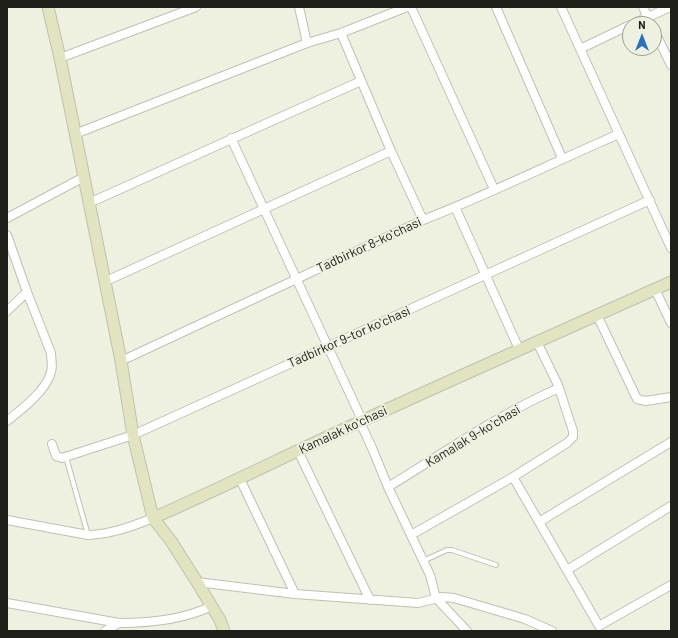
<!DOCTYPE html>
<html>
<head>
<meta charset="utf-8">
<style>
  body { margin:0 }
  #map { position:relative; width:678px; height:638px; overflow:hidden; background:#eef0e0; font-family:Barlow,sans-serif }
  canvas { display:block }
  .frame { position:absolute; inset:0; border:8px solid #1f201a; pointer-events:none }
  .north { position:absolute; left:622px; top:16px; width:40px; height:40px; box-sizing:border-box; background:#eef0e0; border:1px solid #9b9d91; border-radius:50%; rotate:0deg; font-size:11px; font-weight:700; line-height:16px; text-align:center; color:#1f201a }
  .north::after { content:''; display:block; margin:auto; width:14px; height:18px; background:#2870c0; clip-path:polygon(50% 0,100% 100%,50% 72%,0 100%) }
</style>
</head>
<body>
<div id="map">
<canvas width="678" height="638"></canvas>
<div class="frame"></div>
<div class="north">N</div>
</div>
<script>
const c = document.querySelector('canvas').getContext('2d');
c.lineJoin = 'round';
function stroke(path, color, width, dash) { c.strokeStyle = color; c.lineWidth = width; c.lineCap = dash ? 'butt' : 'round'; c.setLineDash(dash || []); c.stroke(path); }
function write(font, color, halo, rows, align = 'center') {
  c.font = font + ' Barlow,sans-serif'; c.lineWidth = 4; c.setLineDash([]); c.textBaseline = 'middle'; c.strokeStyle = halo; c.fillStyle = color; for (const [text, x, y, turn = 0] of rows) {
    c.save(); c.translate(x, y); c.rotate((+turn || 0) * Math.PI / 180); c.textAlign = isNaN(turn) ? turn : align; if (halo) c.strokeText(text, 0, 0); c.fillText(text, 0, 0); c.restore();
  }
}
const lane = new Path2D(`
  M66,457L88,535
  M423,561L447,550H452L496,565`);
const street = new Path2D(`
  M299,7L307,43
  M411,7L494,189
  M496,7L562,158
  M561,7L671,248
  M643,7L651,24
  M633,24L670,7
  M654,30L671,65
  M341,33L391,151L423,220
  M580,49L630,25
  M60,58L196,7
  M75,134L307,43L341,33L407,7
  M231,138L362,420
  M89,203L361,81
  M455,207L519,349
  M7,218L84,177
  M7,235L27,292L51,353C51,358 53,366 51,372C47,390 21,410 7,421
  M104,282L391,151
  M655,289L671,323
  M7,311L27,292
  M597,315L637,399L646,401L671,397
  M121,361L423,220C490,194 554,162 619,134
  M360,422L372,448L388,487L430,575L436,598L467,631
  M671,442L539,522L599,626L671,585
  M52,444L56,456L62,458L133,435L650,200
  M298,451L370,600
  M513,477L567,443L573,437V431L558,385L537,342
  M240,479L295,594
  M388,487C444,453 499,414 559,388
  M7,520L88,535C111,534 131,527 153,518
  M411,535L513,477L539,522
  M567,570L671,506
  M197,582L295,594L418,603L442,597L454,598L525,619L552,631
  M7,603L119,623C150,623 183,620 212,606
  M105,631L119,623`);
const secondary = new Path2D(`
  M48,7L60,58L121,361L133,435L153,518L171,541L197,582L220,620L224,631
  M153,518C224,487 293,452 364,420C466,373 569,328 671,282`);
stroke(lane, '#bfc1b2', 6);
stroke(street, '#bfc1b2', 10);
stroke(secondary, '#bfc1b2', 13);
stroke(lane, '#fff', 4);
stroke(street, '#fff', 8);
stroke(secondary, '#e1e4bf', 11);
write('13px', '#1f201a', '#eef0e0', [
  ["Tadbirkor 8-koʻchasi",369,245,-25],
  ["Tadbirkor 9-tor koʻchasi",349,337,-24],
  ["Kamalak koʻchasi",343,430,-25],
  ["Kamalak 9-koʻchasi",473,436,-31]
]);
</script>
</body>
</html>
